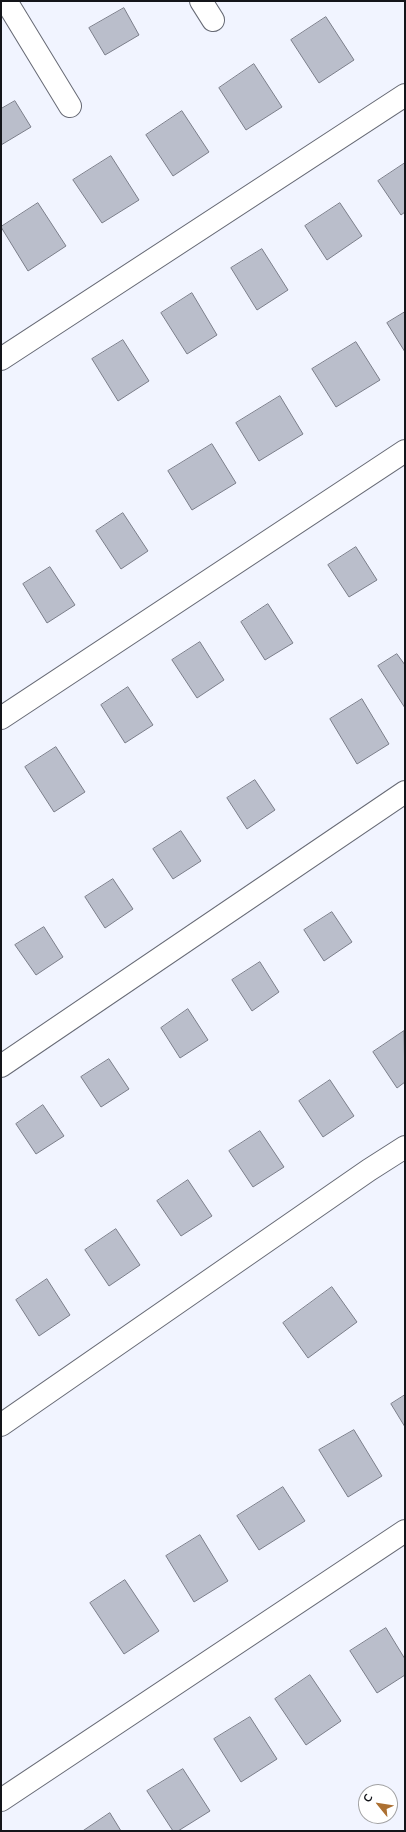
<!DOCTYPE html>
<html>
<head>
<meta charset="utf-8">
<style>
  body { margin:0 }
  #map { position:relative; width:406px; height:1832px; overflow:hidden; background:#f1f4ff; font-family:"Nunito Sans",sans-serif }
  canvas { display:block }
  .frame { position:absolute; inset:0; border:2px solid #14151a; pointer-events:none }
  .north { position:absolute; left:358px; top:1784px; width:40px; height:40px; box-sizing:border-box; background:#fff; border:1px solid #a1a1a3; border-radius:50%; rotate:300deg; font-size:11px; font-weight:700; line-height:16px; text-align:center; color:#14151a }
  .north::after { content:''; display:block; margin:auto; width:14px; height:18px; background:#ac7032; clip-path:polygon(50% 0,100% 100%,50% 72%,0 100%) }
</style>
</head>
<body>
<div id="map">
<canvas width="406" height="1832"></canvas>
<div class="frame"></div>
<div class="north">С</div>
</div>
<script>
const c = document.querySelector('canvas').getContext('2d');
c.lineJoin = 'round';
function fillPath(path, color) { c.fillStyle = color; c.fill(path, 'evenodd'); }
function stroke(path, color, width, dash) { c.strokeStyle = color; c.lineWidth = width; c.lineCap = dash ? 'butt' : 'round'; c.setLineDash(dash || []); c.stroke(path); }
const building = new Path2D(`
  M124,8L139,35L105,55L89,28Z
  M326,17L354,60L319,83L291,40Z
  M254,64L282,107L246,130L219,88Z
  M15,101L31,127L1,145V109Z
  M182,111L209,152L173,176L146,135Z
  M111,156L139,200L102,223L73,180Z
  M405,163V212L401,215L378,181Z
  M38,203L66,246L28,271L1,227Z
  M340,203L362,236L327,260L305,226Z
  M262,249L288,290L257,310L231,268Z
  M192,293L217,335L187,354L161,313Z
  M405,312V352L387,323Z
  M123,340L149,381L118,401L92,359Z
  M356,342L380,380L336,407L312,369Z
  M280,396L303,434L259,461L236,423Z
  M212,444L236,483L192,510L168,471Z
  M123,513L148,551L121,569L96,531Z
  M356,547L377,580L349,597L328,565Z
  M50,567L75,605L47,623L23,584Z
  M268,604L293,643L265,660L241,622Z
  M200,642L224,680L197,698L172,660Z
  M397,654L405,665V708L378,666Z
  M128,687L153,725L125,743L101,705Z
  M362,699L389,744L357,764L330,719Z
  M56,747L85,792L54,812L25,767Z
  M255,780L275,810L247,829L227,798Z
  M181,831L201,861L173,879L153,849Z
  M113,879L133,909L105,928L85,897Z
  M332,912L352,942L324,961L304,930Z
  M44,927L63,957L36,975L15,945Z
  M260,962L279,992L252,1011L232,980Z
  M188,1009L208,1040L180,1058L161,1028Z
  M404,1031L405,1082L397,1088L373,1052Z
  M109,1059L129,1089L101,1107L81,1077Z
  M330,1080L354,1116L323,1137L299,1101Z
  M43,1105L64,1136L36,1154L16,1124Z
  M260,1131L284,1167L253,1187L229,1151Z
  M188,1180L212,1216L181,1236L157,1201Z
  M116,1229L140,1265L109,1286L85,1250Z
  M47,1279L70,1315L39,1336L16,1300Z
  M332,1287L357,1322L308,1358L283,1323Z
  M405,1395V1427L391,1404Z
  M354,1430L382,1476L348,1497L319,1450Z
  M283,1487L305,1521L259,1550L237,1516Z
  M200,1535L228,1581L194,1602L166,1556Z
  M125,1580L159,1631L124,1654L90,1603Z
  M386,1628L405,1659V1675L377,1693L350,1651Z
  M310,1675L341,1721L306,1745L275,1699Z
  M250,1717L277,1759L241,1782L214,1739Z
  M183,1769L210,1811L178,1831H173L147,1791Z
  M110,1813L121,1831H83Z`);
fillPath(building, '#babecb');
stroke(building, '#7b7e8a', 1);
const street = new Path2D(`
  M6,1L70,106
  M201,1L213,20
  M1,359L405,95
  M1,718L405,451
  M1,1066L405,792
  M1,1425L369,1170L405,1147
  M1,1800L405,1531`);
stroke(street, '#676a75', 24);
stroke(street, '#fff', 22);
</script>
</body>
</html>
